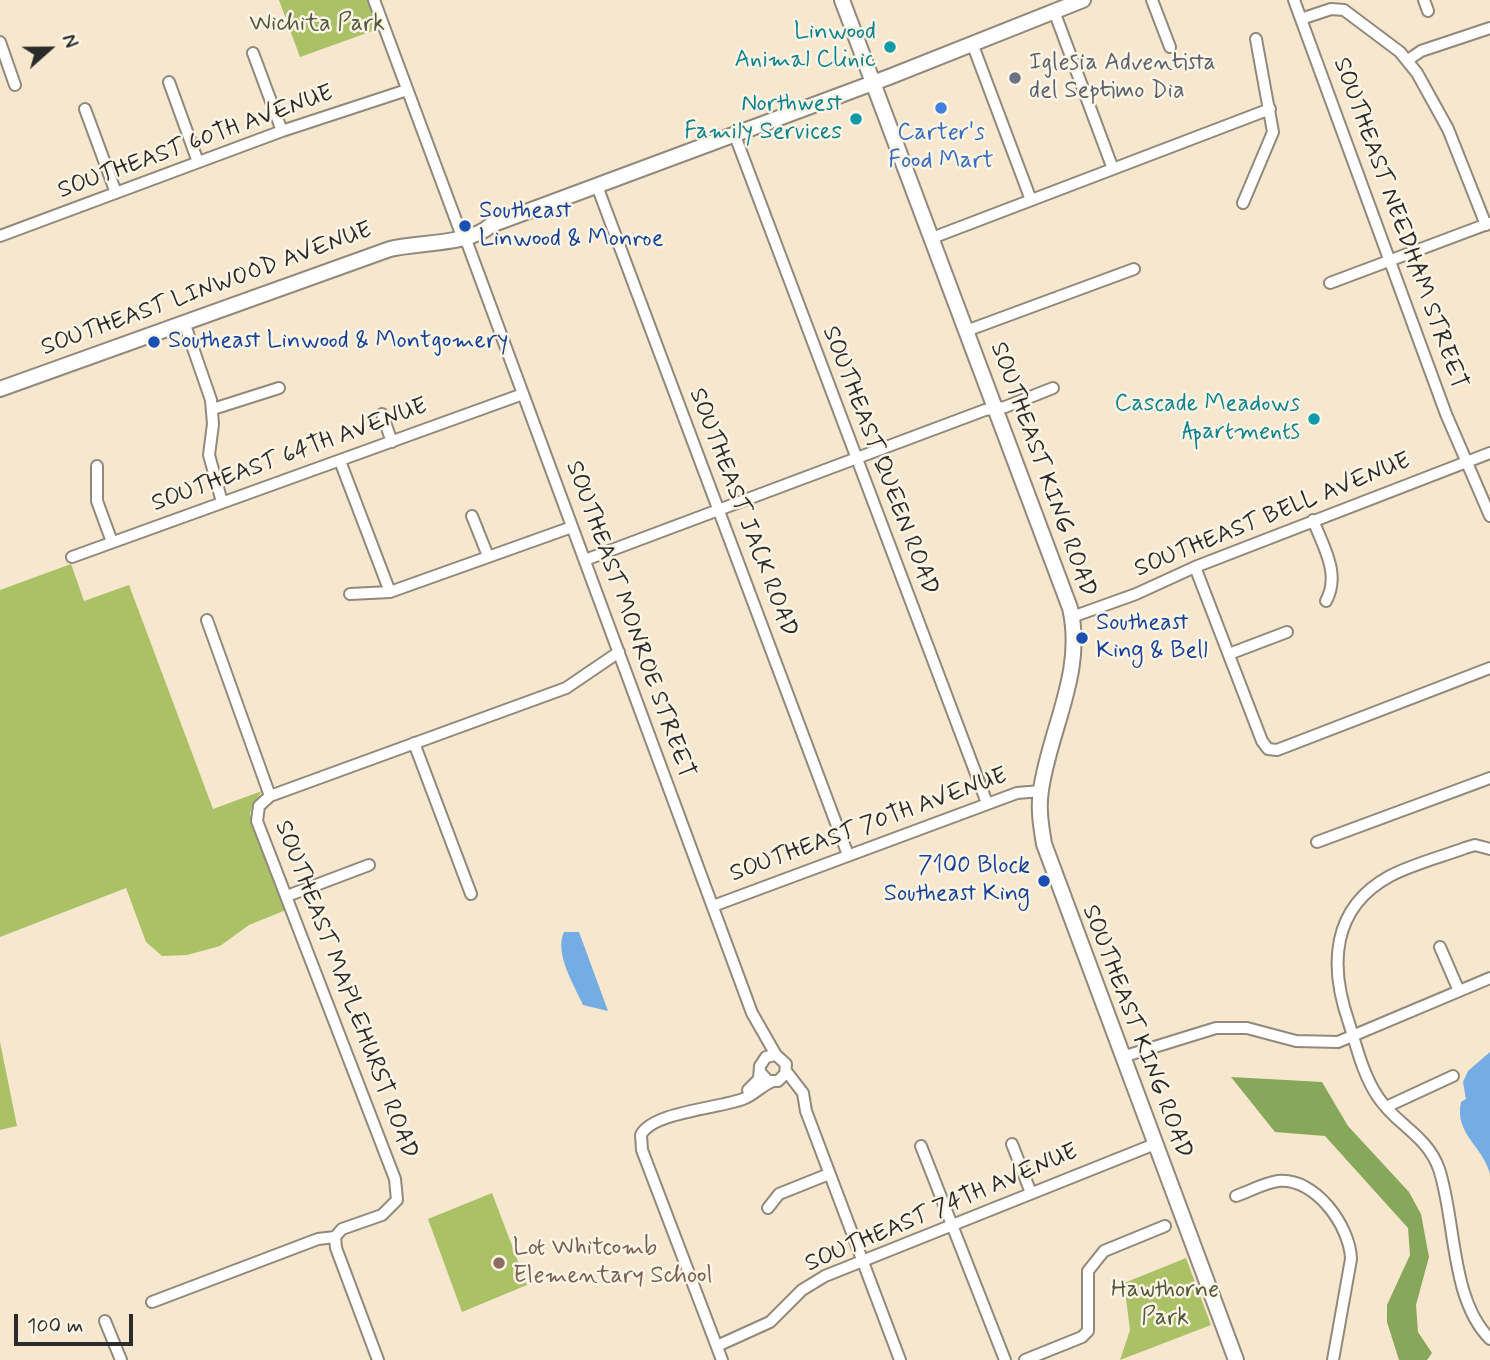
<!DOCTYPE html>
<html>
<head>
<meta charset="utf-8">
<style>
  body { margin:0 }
  #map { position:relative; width:1490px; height:1360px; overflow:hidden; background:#f7e7ce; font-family:Mynerve,sans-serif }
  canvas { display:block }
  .north { position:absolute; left:14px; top:14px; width:70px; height:70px; -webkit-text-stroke:5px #fcf5e5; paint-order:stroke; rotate:69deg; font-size:19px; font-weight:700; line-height:28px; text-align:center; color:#2b2b2b }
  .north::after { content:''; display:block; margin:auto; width:24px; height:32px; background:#2b2b2b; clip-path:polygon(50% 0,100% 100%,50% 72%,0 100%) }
  .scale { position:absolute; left:14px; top:1314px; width:119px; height:32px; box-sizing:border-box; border:4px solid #2b2b2b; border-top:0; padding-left:9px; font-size:21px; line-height:24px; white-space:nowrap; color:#2b2b2b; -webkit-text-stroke:5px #fcf5e5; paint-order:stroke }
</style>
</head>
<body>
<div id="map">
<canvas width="1490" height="1360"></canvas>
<div class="north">N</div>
<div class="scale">100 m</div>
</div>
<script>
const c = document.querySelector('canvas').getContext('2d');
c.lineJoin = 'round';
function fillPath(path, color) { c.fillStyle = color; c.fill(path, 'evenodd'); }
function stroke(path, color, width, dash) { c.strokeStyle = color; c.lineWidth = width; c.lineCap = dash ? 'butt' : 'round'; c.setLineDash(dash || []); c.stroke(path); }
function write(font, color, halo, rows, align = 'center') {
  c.font = font + ' Mynerve,sans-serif'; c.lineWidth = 5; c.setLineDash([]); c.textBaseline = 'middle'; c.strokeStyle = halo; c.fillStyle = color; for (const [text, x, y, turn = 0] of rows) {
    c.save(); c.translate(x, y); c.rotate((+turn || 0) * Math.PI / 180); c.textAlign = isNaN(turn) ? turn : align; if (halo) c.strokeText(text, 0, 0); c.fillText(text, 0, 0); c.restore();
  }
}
fillPath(new Path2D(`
  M279,0H367L378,29L300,57Z
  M71,564L84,601L129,585L213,809L262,791L252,806L250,814L286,910L249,925L220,946L187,955L162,956L146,942L126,888L0,937V590Z
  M0,1042L17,1126L0,1130Z
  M492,1193L527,1285L462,1312L428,1219Z
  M1186,1258L1211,1325L1120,1360L1130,1330L1124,1283Z`), '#aac165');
fillPath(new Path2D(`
  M1231,1077L1322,1082L1348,1126L1409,1192L1421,1214L1429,1257L1416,1305L1418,1332L1432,1353L1427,1360H1399L1387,1322V1305L1410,1255L1408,1228L1325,1136L1275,1132Z`), '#87a75a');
fillPath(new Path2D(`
  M564,932H579L608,1011L583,1005C574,985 554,953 564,932Z
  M1490,1052V1174C1483,1146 1454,1134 1461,1102L1466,1099L1463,1082L1468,1071Z`), '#74ade4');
const minor = new Path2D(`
  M374,0L460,231
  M1152,0L1170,47
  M1294,0L1446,414L1490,516
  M1424,0L1428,11
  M1054,11L1113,169
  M1301,19L1331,9L1344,10L1400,52L1417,73L1448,129L1486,225
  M0,42L15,85
  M972,43L1031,200
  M253,53L282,131
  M1408,60L1421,51L1490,28
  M169,82L198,162
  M85,109L116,193
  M734,133L987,803
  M597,186L848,855
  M1243,203L1273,132L1256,39
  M0,236L282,131L407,90
  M465,237L752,1013L776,1055
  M932,238L1270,109
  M1330,283L1490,223
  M184,322L211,400L213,424L209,455L222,502
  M966,331L1134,269
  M213,409L279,388
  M382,414L392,442
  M340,461L390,592
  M97,466V501L112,542
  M472,516L488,556
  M1313,520C1323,546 1341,574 1326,601
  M72,557L523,394
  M585,560L985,410L1005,407L1053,388
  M1195,567L1262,741L1268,749L1277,750L1490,668
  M350,594L390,592L572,527
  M1072,617L1136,594L1195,567L1490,453
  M207,620L270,796
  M1229,654L1287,632
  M414,743L471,894
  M1317,842L1490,778
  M1490,849L1475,845L1465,848C1441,857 1413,864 1390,876C1331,908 1329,966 1349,1023C1357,1048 1363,1075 1378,1097C1396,1125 1427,1135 1439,1169C1456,1220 1450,1299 1490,1339
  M287,896L369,865
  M713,906L1017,793L1041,791
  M1440,947L1459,991
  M1122,1057L1216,1028H1247L1296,1041L1338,1042L1490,978
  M786,1071L803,1093L806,1111L900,1360
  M748,1090L759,1079L760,1066L766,1057L776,1055L786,1064L785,1074L778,1081H768L761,1073
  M1386,1107L1453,1076
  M1012,1144L1031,1193
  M921,1146L1005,1360
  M1236,1196C1250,1191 1264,1183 1278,1181C1315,1177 1350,1226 1351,1259L1333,1360
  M768,1208L779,1194L829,1174
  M335,1237L336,1248L378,1360
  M152,1302L318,1239L335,1237L342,1229L382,1215L397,1200L395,1179L257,821L259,806L270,796L566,688L619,652
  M105,1321L121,1360
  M717,1346L770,1322L802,1290L825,1276L1155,1144
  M722,1360L642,1150L641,1135C652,1112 720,1108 743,1099C754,1095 761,1086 771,1082
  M1025,1360L1082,1337L1088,1331V1271L1104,1251L1165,1226`);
const major = new Path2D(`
  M842,0L1070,608C1085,672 1050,728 1041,790C1038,808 1041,826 1044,844L1236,1360
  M0,389L390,249C418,242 470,245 491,225L889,77L1083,0`);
stroke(minor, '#91897c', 14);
stroke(major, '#91897c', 18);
stroke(minor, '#fff', 10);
stroke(major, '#fff', 14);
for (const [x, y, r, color] of [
  [890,47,7,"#0f9aa8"],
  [1015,78,7,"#6b7280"],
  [941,108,7,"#3f7fe0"],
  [856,119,7,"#0f9aa8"],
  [465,226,7,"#1a4fb4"],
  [154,342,7,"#1a4fb4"],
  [1314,419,7,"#0f9aa8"],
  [1082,638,7,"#1a4fb4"],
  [1044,881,7,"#1a4fb4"],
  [499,1263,7,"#8d6e63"]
]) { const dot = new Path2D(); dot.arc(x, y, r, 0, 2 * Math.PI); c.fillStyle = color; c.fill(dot); stroke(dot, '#fcf5e5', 2.5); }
write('24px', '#51583c', '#fcf5e5', [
  ["Wichita Park",317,25],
  ["Hawthorne",1165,1291],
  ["Park",1165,1319]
]);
write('24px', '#0d838f', '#fcf5e5', [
  ["Linwood",876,33],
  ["Animal Clinic",876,61],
  ["Northwest",842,105],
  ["Family Services",842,133],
  ["Cascade Meadows",1300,405],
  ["Apartments",1300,433]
], 'right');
write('24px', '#5b616d', '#fcf5e5', [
  ["Iglesia Adventista",1029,64],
  ["del Septimo Dia",1029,92]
], 'left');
write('24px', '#366cbe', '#fcf5e5', [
  ["Carter's",941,134],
  ["Food Mart",941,162]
]);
write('24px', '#2b2b2b', '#fcf5e5', [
  ["SOUTHEAST 60TH AVENUE",196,143,-20],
  ["SOUTHEAST NEEDHAM STREET",1399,224,70],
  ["SOUTHEAST LINWOOD AVENUE",207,290,-20],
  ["SOUTHEAST 64TH AVENUE",290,456,-20],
  ["SOUTHEAST QUEEN ROAD",879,461,69],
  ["SOUTHEAST KING ROAD",1042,470,70],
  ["SOUTHEAST JACK ROAD",742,513,69],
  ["SOUTHEAST BELL AVENUE",1273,516,-22],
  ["SOUTHEAST MONROE STREET",629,620,70],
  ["SOUTHEAST 70TH AVENUE",869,826,-20],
  ["SOUTHEAST MAPLEHURST ROAD",345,990,69],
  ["SOUTHEAST KING ROAD",1136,1032,69],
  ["SOUTHEAST 74TH AVENUE",942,1209,-23]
]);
write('24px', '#164399', '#fcf5e5', [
  ["Southeast",479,212],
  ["Linwood & Monroe",479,240],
  ["Southeast Linwood & Montgomery",168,342],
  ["Southeast",1096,624],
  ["King & Bell",1096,652],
  ["7100 Block",1030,867,"right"],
  ["Southeast King",1030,895,"right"]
], 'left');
write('24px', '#785e54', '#fcf5e5', [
  ["Lot Whitcomb",513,1249],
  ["Elementary School",513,1277]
], 'left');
</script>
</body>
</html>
